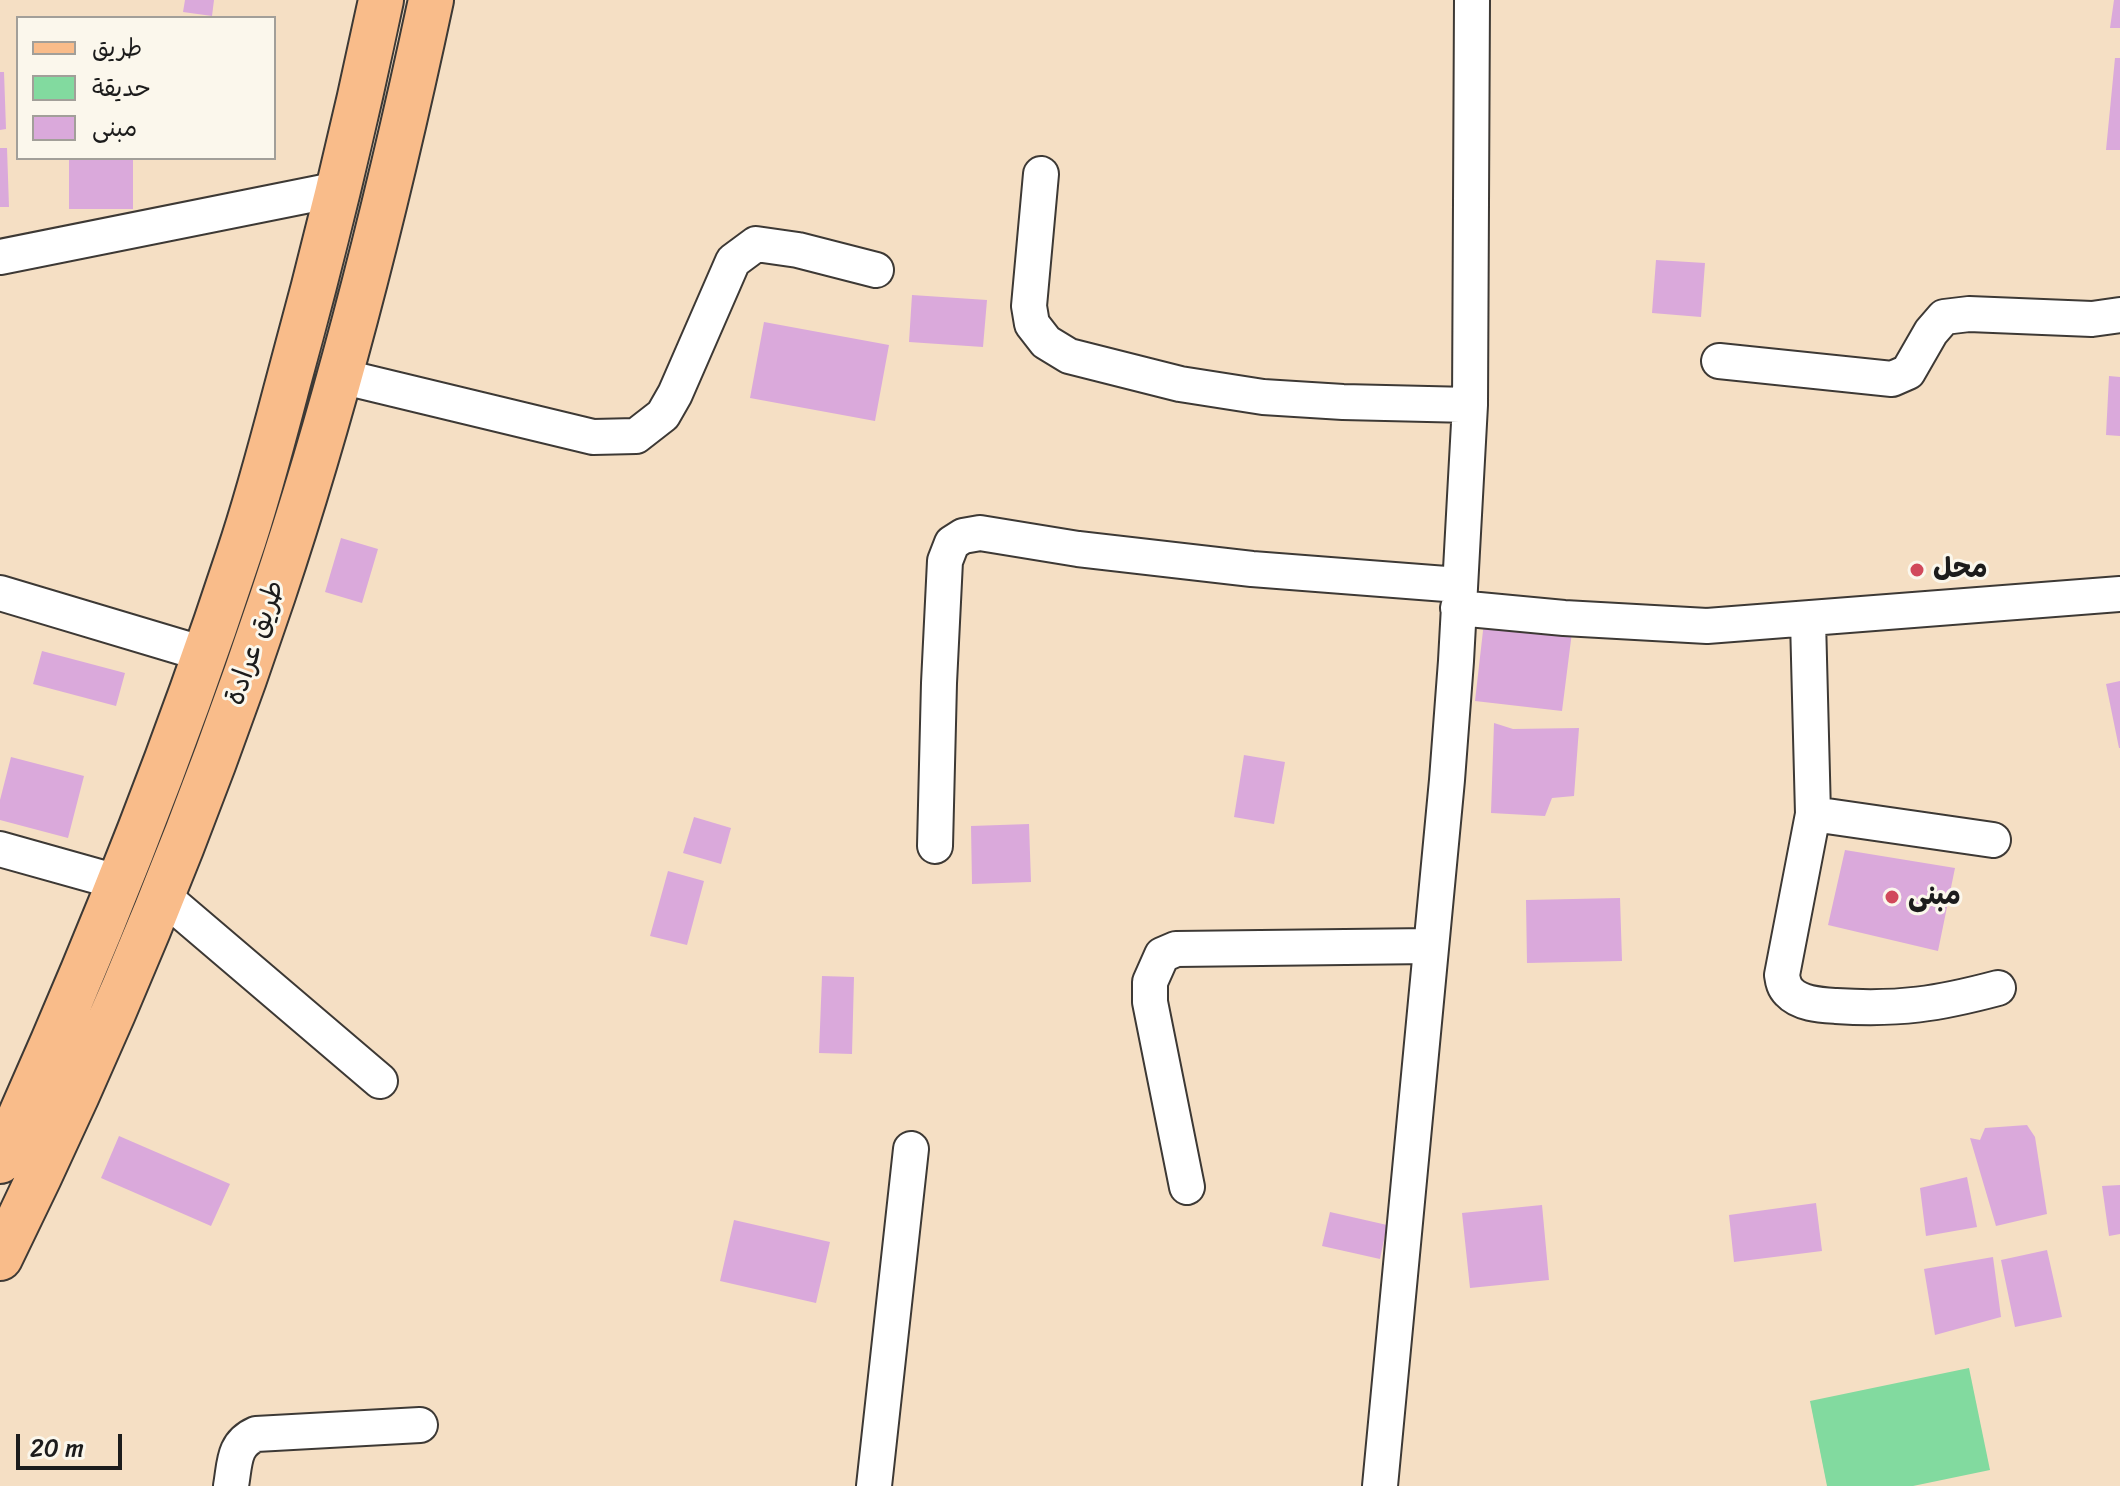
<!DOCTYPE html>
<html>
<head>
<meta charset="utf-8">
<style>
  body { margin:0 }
  #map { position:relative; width:2120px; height:1486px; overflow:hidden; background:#f5dfc4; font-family:Sriracha,"Playpen Sans Arabic",sans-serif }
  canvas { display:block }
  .legend { position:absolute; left:16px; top:16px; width:260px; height:144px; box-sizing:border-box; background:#fbf7ec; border:2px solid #a29f99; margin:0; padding:10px 14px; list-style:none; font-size:24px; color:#1c1c1c }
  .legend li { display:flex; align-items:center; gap:16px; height:40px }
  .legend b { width:40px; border:2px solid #a29f99 }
  .scale { position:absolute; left:16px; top:1434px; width:106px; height:36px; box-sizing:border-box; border:4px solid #1c1c1c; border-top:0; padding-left:10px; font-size:24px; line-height:28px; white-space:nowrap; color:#1c1c1c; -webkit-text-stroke:6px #fbf7ec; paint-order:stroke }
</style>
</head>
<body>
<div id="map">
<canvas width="2120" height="1486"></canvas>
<ul class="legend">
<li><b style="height:10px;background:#f9bc8a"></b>طريق</li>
<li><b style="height:22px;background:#82da9f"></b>حديقة</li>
<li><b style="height:22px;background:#daa9db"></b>مبنى</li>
</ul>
<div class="scale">20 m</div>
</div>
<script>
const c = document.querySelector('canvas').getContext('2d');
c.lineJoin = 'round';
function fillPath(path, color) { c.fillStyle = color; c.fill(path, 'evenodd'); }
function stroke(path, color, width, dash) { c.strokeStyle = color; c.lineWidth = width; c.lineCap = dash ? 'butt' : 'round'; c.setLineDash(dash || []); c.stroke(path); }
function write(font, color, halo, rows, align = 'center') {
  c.font = font + ' Sriracha,"Playpen Sans Arabic",sans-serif'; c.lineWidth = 6; c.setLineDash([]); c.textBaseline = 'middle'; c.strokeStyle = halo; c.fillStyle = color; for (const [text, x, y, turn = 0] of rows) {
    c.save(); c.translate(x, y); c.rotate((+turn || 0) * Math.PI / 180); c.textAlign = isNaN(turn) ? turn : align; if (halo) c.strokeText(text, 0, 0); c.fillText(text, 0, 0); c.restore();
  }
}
fillPath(new Path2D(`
  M1969,1368L1990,1470L1913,1486H1827L1810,1401Z`), '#82da9f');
fillPath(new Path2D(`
  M185,0H214L212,16L183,12Z
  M2114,0H2120V28H2110Z
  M2115,58H2120V150H2106Z
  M0,72H4L6,129L0,130Z
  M0,148H7L9,207H0Z
  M69,158H133V209H69Z
  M1656,260L1705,263L1701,317L1652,313Z
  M912,295L987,300L983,347L909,342Z
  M764,322L889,345L875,421L750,398Z
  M2109,376L2120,377V436L2106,435Z
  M341,538L378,549L362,603L325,592Z
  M1484,622L1572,632L1562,711L1475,701Z
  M42,651L125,673L116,706L33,684Z
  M2120,681V748H2119L2106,684Z
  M1494,723L1513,729L1579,728L1574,796L1552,798L1545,816L1491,813Z
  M1244,755L1285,762L1274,824L1234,817Z
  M11,757L84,776L68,838L0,820V800Z
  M694,817L731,828L721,864L683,853Z
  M1029,824L1031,882L972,884L971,826Z
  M1845,850L1955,868L1938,951L1828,925Z
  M668,871L704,881L687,945L650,936Z
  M1620,898L1622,961L1527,963L1526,900Z
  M822,976L854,977L852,1054L819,1053Z
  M2027,1125L2035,1137L2047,1214L1996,1226L1970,1138L1980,1140L1985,1128Z
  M119,1136L230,1184L211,1226L101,1178Z
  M1967,1177L1977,1227L1926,1236L1920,1188Z
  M2120,1185V1234L2109,1236L2102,1186Z
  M1816,1203L1822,1251L1734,1262L1729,1215Z
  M1542,1205L1549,1280L1470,1288L1462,1213Z
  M1330,1212L1387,1225L1380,1259L1322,1246Z
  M734,1220L830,1242L816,1303L720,1281Z
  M2047,1250L2062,1317L2015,1327L2001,1260Z
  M1993,1257L2001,1317L1935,1335L1924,1269Z`), '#daa9db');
const street = new Path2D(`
  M1041,174L1029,306L1032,324L1046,342L1069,356L1180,384L1263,397L1343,402L1470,405
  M0,257L339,189
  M1719,361L1892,379L1908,372L1931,332L1944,317L1969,314L2092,319L2120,315
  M340,376L593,437L636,436L663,415L675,394L733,261L756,244L798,250L876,270
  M0,593L204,654
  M1458,608L1564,618L1707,626L2120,594
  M1808,620L1813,814L1782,975C1783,982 1784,987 1789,992C1800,1004 1821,1005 1836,1006C1899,1010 1938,1004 1998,988
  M1813,814L1993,840
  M935,846L939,683L945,561L952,543L963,536L980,533L1078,549L1252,569L1459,585
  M0,849L121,883
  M163,896L380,1081
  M1187,1187L1150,1002V982L1162,955L1176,949L1430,946
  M231,1486C235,1463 233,1444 256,1434L420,1425
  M874,1486L911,1149
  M1380,1486L1447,780L1456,661L1470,405L1472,0`);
const primary = new Path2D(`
  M0,1161C90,963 171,761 239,554C258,498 273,440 288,383C323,256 354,129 381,0
  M0,1258C106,1043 197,822 273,595C338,401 388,201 431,0`);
stroke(street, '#3d3935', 38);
stroke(primary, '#3d3935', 48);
stroke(street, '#fff', 34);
stroke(primary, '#f9bc8a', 44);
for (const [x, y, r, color] of [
  [1917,570,8,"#d1495b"],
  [1892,897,8,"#d1495b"]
]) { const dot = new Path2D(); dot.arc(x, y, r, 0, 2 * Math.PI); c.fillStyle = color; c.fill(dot); stroke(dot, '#fbf7ec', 3); }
write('bold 28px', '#1c1c1c', '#fbf7ec', [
  ["محل",1933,570],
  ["مبنى",1908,897]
], 'left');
write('28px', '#1c1c1c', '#fbf7ec', [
  ["طريق عرادة",256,643,-71]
]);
</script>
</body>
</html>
